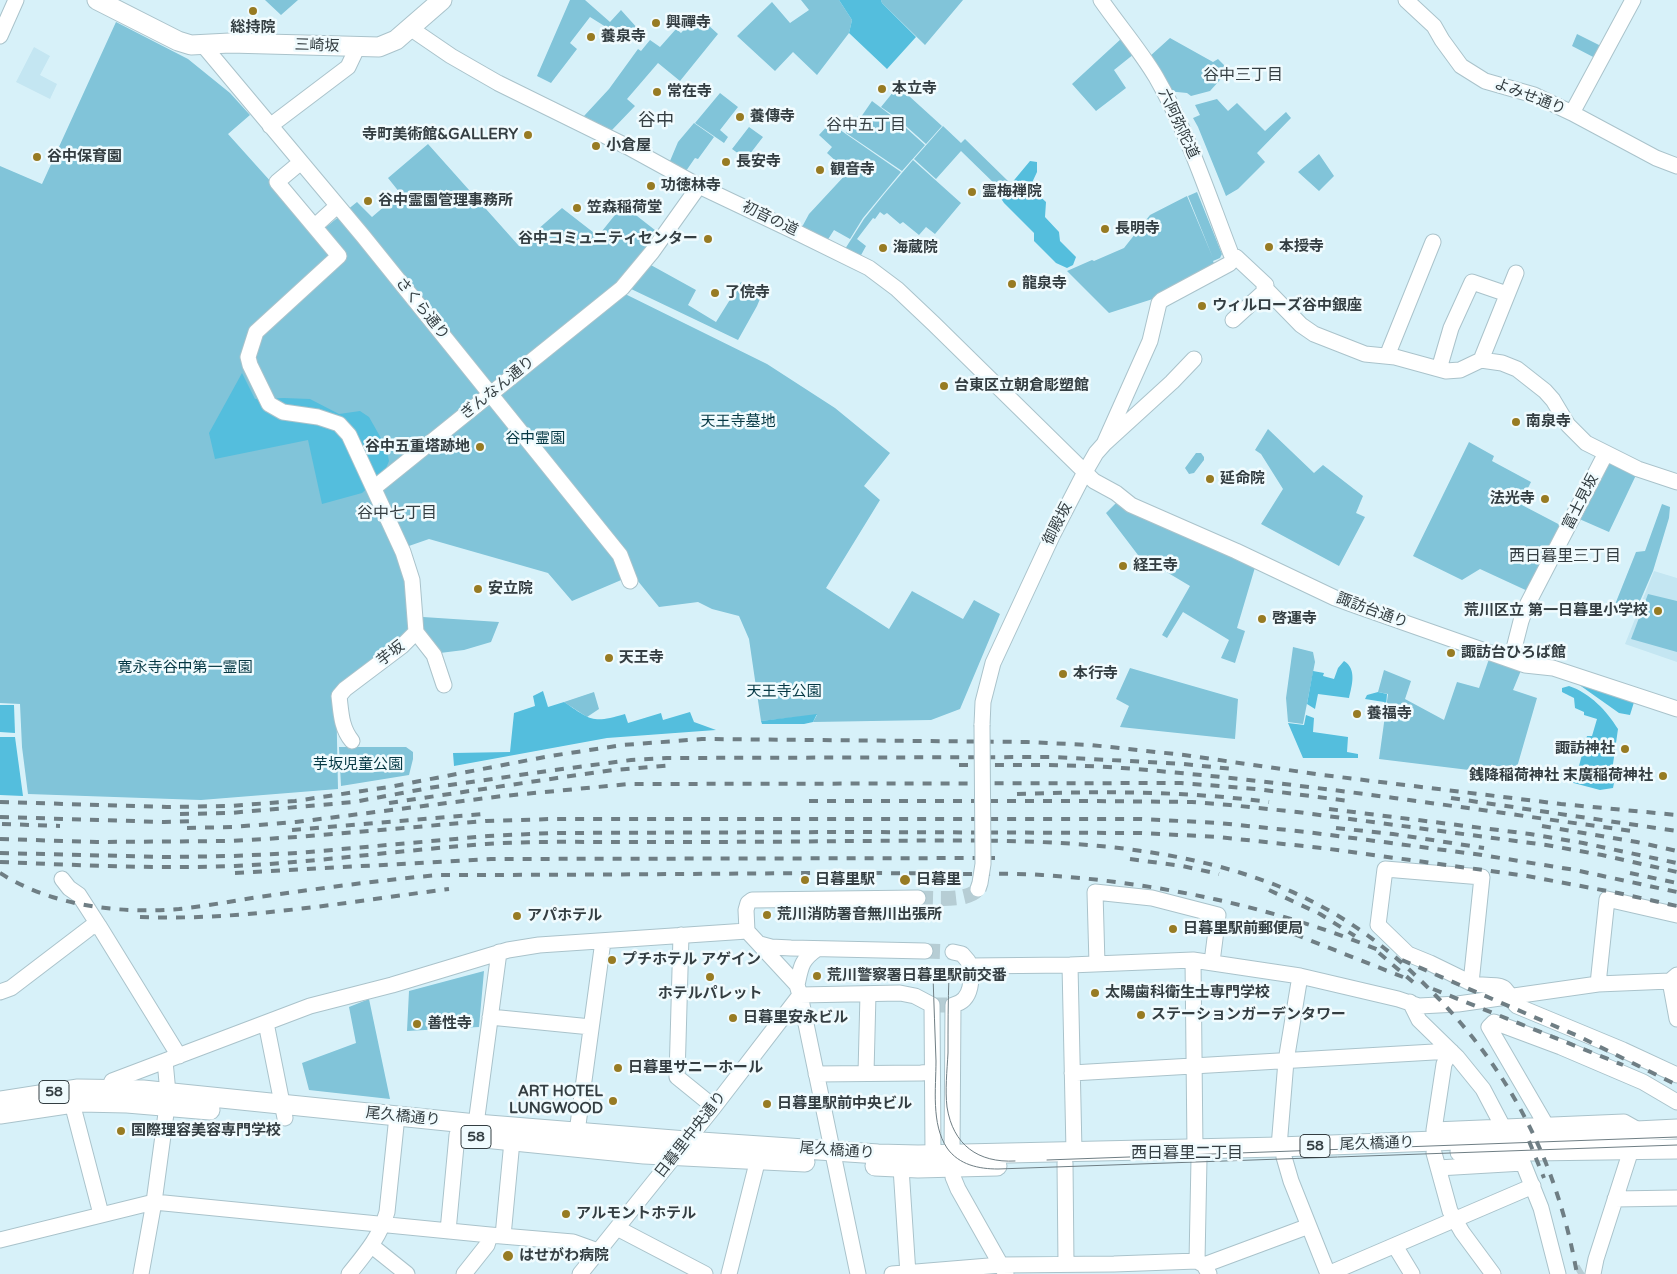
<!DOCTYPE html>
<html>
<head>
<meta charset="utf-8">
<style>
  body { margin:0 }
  canvas { display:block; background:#d7f1f9 }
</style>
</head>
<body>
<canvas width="1677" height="1274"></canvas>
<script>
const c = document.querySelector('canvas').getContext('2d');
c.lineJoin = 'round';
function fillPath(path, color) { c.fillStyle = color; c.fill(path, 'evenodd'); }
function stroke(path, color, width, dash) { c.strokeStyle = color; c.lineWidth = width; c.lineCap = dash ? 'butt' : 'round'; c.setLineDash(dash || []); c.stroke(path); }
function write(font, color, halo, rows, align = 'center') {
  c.font = font + ' "Varela Round","Noto Sans JP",sans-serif'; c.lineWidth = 5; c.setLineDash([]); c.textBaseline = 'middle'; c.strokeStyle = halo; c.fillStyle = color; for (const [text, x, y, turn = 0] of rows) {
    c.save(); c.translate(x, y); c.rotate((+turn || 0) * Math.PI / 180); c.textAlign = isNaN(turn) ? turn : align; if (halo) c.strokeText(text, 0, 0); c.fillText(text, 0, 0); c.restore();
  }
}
fillPath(new Path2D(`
  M34,47L50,56L40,75L57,84L50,99L16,82Z
  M1654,571L1677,578V662L1625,644Z`), '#c4e6f2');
fillPath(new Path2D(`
  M265,0H298L281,15Z
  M570,0H585L610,22L621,10L639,30L633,38L626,33L622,37L590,17L570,43L577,49L551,83L537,76Z
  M801,0H839L852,20L849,33L817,75L793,52L775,71L737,36L772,2L790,23L809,10Z
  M881,0H963L925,45L882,3Z
  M697,15L718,34L680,81L658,63L627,99L635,106L611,131L584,116L609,89L638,49L641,51L650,40L660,47L676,29L681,33Z
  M116,22L188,59L230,93L250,115L228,134L272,183L315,236L357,202L372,217L400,193L388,178L428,144L519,246L562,208L598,236L623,205L660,234L615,289L767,364L835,408L890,453L864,486L880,500L826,588L889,629L912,591L963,619L974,600L1000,614L960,709L931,720L813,722L817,715L761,721L749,639L739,616L712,609L698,602L659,607L633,575L572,601L548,573L429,539L406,547L409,628L395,644L336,691L338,789L201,800L28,794L22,747L20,704L0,703V166L42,184Z
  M1577,34L1603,47L1597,59L1572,46Z
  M1122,38L1134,54L1114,70L1126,88L1096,111L1072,84Z
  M1170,38L1213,62L1218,59L1229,70L1210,91L1191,96L1187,93L1167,91L1149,57Z
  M898,86L942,126L926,144L897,118L881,107Z
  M720,93L738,107L720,130L728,137L724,143L695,123Z
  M1217,99L1228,111L1237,103L1265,131L1286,112L1291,118L1257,153L1265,162L1238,189L1226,196L1198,127L1193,118L1200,115L1195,105Z
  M872,101L896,119L925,145L902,171L846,133L858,116L861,117Z
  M694,123L714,137L698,159L695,158L686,171L670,161L678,142Z
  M830,123L901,172L863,218L850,239L834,230L827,241L802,227L809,214L848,172L827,153L832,147L819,135Z
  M943,126L961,143L965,139L1008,181L1000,189L961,151L936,179L914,159Z
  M749,127L763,137L746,159L732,149Z
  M1319,154L1334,176L1319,191L1298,172Z
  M913,160L961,203L935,234L926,227L919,235L903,222L900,224L887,213L884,215L880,212L875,219L873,218L857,239L866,246L860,257L845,249L864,219L885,193L896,203L885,193Z
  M1197,192L1222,254L1220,258L1213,261L1215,266L1159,297L1109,313L1067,271L1092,260L1094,261L1124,248L1150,215L1187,196L1213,258L1188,196Z
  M649,264L696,290L688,305L716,322L741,282L762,294L757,306L738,340L629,288Z
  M1268,429L1314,473L1323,465L1363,496L1356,513L1365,517L1339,566L1261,524L1283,489L1261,454L1255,450Z
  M1469,442L1494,456L1492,461L1531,482L1520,504L1564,527L1532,593L1480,569L1462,580L1413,556Z
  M1196,453H1201L1204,457V460L1194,473L1189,474L1185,468Z
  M1607,459L1637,473L1609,532L1577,518Z
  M1117,502L1256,564L1237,628L1245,631L1235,663L1221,658L1229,640L1183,612L1167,638L1162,635L1190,586L1138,555L1106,513Z
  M1662,504L1670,507L1669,518L1653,571L1634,615L1614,607L1636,552L1645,551Z
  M1648,594L1677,601V652L1631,639Z
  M423,617L499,622L491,642L464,650L440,653L423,634Z
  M1293,647L1313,652L1315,662L1303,724L1288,722L1286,698Z
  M1490,656L1522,668L1513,690L1537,698L1515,774L1494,769L1469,770L1379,759L1388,694L1378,692L1384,670L1411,681L1405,699L1444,720L1457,682L1479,688Z
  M1130,668L1238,699L1235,739L1120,727L1129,706L1116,699Z
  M594,692L599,709L587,717L564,702Z
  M339,747H406L413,752V759L409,775L341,786Z
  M484,971L479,1027L407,1031L409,991Z
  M369,999L390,1099L309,1090L302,1063L356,1043L349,1007Z`), '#81c4d9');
fillPath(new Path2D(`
  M839,0H881L882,3L916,37L887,69L849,33L852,20Z
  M1030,161L1037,162V172L1030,187L1046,202L1045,217L1059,232L1060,241L1076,257L1073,265L1067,268L1056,263L1034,241V233L1004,203L1000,197Z
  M242,373L255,399L284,398L310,399L339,414L360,411L369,417L386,447L389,461L384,473L362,493L322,504L308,440L215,459L209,433Z
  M1344,661C1357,669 1352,685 1349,698L1318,694L1315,709L1307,704L1313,671L1324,673L1323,676L1334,679L1338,668Z
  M1578,684L1635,699L1630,715L1619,713Z
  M1569,686C1590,693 1607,711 1618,729L1612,771L1615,778L1613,788L1600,790L1566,781L1567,776L1576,777L1587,736H1592L1597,719L1584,715V712L1575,708L1574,698L1562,692V688Z
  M543,691L548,707L564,702C591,720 592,724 625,714L628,723L661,713L663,720L690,712L694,722L716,730L607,738L454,766L453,753L510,752L514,713L535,706L533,696Z
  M1378,692L1387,694L1386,706L1384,705V702L1365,699L1367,695Z
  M0,705H14L15,733L0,732Z
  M817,714L813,722L804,724H762L761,721Z
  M1306,715L1314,718L1313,732L1348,737L1347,752L1358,754V758H1303L1288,723L1304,725Z
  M0,737H15L23,796L0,795Z`), '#54bedd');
stroke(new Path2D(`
  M918,898C934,898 968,902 978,889
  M925,951L953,952
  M932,1005H953
  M1578,1274L1583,1271`), '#b6cdd4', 15, [15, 8]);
const minor = new Path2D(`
  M1101,0C1119,26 1140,50 1156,77C1189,134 1209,198 1233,259
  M1406,0L1434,26L1442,40L1461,66L1485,81L1534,95L1572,113L1656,158L1677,166
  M410,28L451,56L498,83L628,147L699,186L800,234L869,268L897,289L934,324L1094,481L1116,493L1131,505L1236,551L1335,598L1357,606L1525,665L1553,668L1677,709
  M0,36L16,0
  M203,45L363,236L620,555L630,581
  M1572,113L1633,0
  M270,126L348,67L357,48
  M301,162L277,182L339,256L256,332L248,357L250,365L269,404L283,412L318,417L339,424L349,435L403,552L412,580L416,632L402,646L345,689L339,696C341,712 341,728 352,741
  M315,226L337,206
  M1233,320L1266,290
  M1387,356L1433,242
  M1481,360L1516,273
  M1439,369L1451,328L1472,282L1507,294
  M1104,444L1150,341L1159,303L1162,300L1229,264L1236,257L1266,285L1264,287L1301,325L1314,334L1365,354L1395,357L1446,371L1460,370L1481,360L1502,363L1517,369L1545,391L1553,400L1568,425L1586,443L1638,469L1677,482
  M374,488L622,288L652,252L699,186
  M416,632L434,655L444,685
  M1511,660L1521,621L1526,607L1606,453
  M982,725L983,702L993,663L1053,534L1085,472L1096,453L1104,444L1172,382L1194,359
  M62,879L69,888L79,895L99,926
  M681,935L677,1077L714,1107
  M760,944L771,947L791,948L925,951
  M953,952L962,954L968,961C973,977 973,1001 953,1005L952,1154L953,1177L958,1189L1006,1274
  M1193,960L1195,1149
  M1097,964L1095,892L1152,898L1218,915L1212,962
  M1070,965L1074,1151
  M970,966L1070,965L1193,960L1300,976L1398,999L1419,1006L1458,1004L1598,984L1670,981L1677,975
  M1670,981L1677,1019
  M1471,983L1482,877L1385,869L1378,925L1408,954L1430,963L1471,983C1480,987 1499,983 1505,989C1510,994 1511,1001 1517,1006L1623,1050L1677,1075
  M1598,984L1607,899L1677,915
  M797,985C801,967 801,960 817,949
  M0,992L11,988L91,927L99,926L179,1056
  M800,995L900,993L915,996L932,1005L933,1155L941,1160
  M1410,1002L1419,1020L1457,1057L1483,1089L1503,1127
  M490,1017L591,1027
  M266,1023L285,1118
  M866,1073L868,994
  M1072,1073L1451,1051
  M816,1074L921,1073L932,1072
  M109,1089L112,1081L310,1006L392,985L508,950L539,945L747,931
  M72,1103L101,1214
  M476,1124L499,952
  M1546,1125L1489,1027L1494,1022L1561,1047L1643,1082L1677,1102
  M1434,1130L1624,1122L1640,1131
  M577,1132L603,941
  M1435,1140L1434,1130L1444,1064L1451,1051
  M1279,1147L1286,1061L1300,976
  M1434,1153L1450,1211L1462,1232L1493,1274
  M1284,1157L1291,1181L1328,1274
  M1199,1159L1197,1261L1204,1265L1209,1274
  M1065,1163L1066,1264
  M901,1168L908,1274
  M1438,1168L1523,1163L1541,1208L1558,1274
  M1615,1199L1677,1198
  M617,1228L705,1274
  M448,1231L457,1135
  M503,1236L512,1141
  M0,1240L154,1202L490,1235L573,1242L598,1251
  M372,1246L407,1274
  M1395,1246L1412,1274
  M1204,1265L1309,1226
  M141,1274L154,1202L167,1106L168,1093L165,1061
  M349,1274C365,1254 380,1237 387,1212L397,1116
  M464,1274L487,1245L490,1235
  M580,1274L714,1107L800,995
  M729,1274L758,1159
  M858,1274L800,995L797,985L747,931L746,910L748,903L752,900L918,898
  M892,1274L1001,1265L1114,1264L1197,1261
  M1328,1274L1533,1186
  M1593,1274L1596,1259L1631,1150`);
const major = new Path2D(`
  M97,0L178,41L191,45L230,43L379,47L396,40L442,0
  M0,1101L78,1089L143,1090L476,1124L686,1141L878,1154L918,1155L1279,1147L1435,1141L1677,1129
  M0,1114L80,1102L127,1103L210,1110
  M464,1136L644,1154L805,1162
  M1460,1152L1677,1149
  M875,1166L918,1168L997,1166`);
stroke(minor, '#aac3cb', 17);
stroke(major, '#aac3cb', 21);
stroke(minor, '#fff', 15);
stroke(major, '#fff', 19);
stroke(new Path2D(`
  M933,976C934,1005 935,1033 936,1061C936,1088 931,1124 947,1148C959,1165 979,1169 998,1169L1677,1145
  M949,976C948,1002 948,1028 948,1053C947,1071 945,1090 947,1107C953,1145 978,1163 1015,1161
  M1047,1160L1677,1137`), '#6f7e84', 1);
stroke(new Path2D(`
  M959,765C1013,765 1067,764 1122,768C1292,781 1463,808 1632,831
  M1017,794C1101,791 1186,791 1269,802
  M1451,798L1677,831
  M809,801H1092L1192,802L1230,805L1297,812L1546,845L1602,855L1677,872
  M0,802L167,807L230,806L295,801L389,787L550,756L623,745L702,739L1027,742L1091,745L1184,755L1323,775L1561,804L1677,815
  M389,803L557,778L614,770L674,765
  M1329,809L1530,834L1583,843L1677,863
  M180,814L230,813L354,802L429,788L555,770L631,760L667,758L1055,757L1183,764L1233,769
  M0,817L164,822L197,821
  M2,824L60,826
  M1542,826L1637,842L1677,851
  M187,828L232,827L296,822L503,796L629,784L1181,783L1256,789L1349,801
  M1336,828L1393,834L1484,848
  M292,830L484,814
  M0,839L97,842L231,841L297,837L486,821L552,819H1142L1219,823L1307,832L1482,855L1575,870L1677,892
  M0,853L166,857L232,856L298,853L488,836L551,833L851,832L1142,833L1218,837L1322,848L1527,876L1618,893L1677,906
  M1130,859L1182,866L1219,874
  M0,862C78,865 156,869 235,866C319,862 402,850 486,844C531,841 577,842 621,842C697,842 772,842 847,841C993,841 1146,832 1283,888C1334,909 1379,940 1418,978C1505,1061 1556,1155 1577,1274
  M0,873C52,906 119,914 179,909C208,906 237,900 266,896C323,888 381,880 439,875C563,875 688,874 812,873C862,873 911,873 961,874C988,874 1015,873 1042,875C1156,882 1275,907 1381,951
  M235,873L491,859L995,858
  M1630,873L1677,883
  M1269,890L1320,914L1355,936
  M140,917C243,921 347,902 449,889
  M1261,921L1403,977
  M1379,953L1413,982
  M1402,960L1578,1036L1677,1085
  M1433,989L1623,1065
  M1529,1141L1544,1178`), '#6f7e84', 4, [9, 9]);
const minorBridge = new Path2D(`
  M978,889L980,883L983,864L982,725`);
stroke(minorBridge, '#aac3cb', 17, []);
stroke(minorBridge, '#fff', 15);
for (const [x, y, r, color] of [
  [253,11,5,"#977b23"],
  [656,23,5,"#977b23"],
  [591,37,5,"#977b23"],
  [882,89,5,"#977b23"],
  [657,92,5,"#977b23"],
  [740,117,5,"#977b23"],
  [528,135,5,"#977b23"],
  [596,146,5,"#977b23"],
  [37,157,5,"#977b23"],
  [726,162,5,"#977b23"],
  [820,170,5,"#977b23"],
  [651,186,5,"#977b23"],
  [972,192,5,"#977b23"],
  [368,201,5,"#977b23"],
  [577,208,5,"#977b23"],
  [1105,229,5,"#977b23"],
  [708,239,5,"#977b23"],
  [1269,247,5,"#977b23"],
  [883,248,5,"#977b23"],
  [1012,284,5,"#977b23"],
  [715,293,5,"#977b23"],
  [1202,306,5,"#977b23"],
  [944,386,5,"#977b23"],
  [1516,422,5,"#977b23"],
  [480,447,5,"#977b23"],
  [1210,479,5,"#977b23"],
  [1545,499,5,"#977b23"],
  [1123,566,5,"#977b23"],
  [478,589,5,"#977b23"],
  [1658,611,5,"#977b23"],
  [1262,619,5,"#977b23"],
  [1451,653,5,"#977b23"],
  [609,658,5,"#977b23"],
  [1063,674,5,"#977b23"],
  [1357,714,5,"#977b23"],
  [1625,749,5,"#977b23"],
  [1663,776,5,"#977b23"],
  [805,880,5,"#977b23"],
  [905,880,6,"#977b23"],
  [767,915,5,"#977b23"],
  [517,916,5,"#977b23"],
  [1173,929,5,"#977b23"],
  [612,960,5,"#977b23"],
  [817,976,5,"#977b23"],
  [710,977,5,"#977b23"],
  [1095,993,5,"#977b23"],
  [1141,1015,5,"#977b23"],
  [733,1018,5,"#977b23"],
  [417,1024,5,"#977b23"],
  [618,1068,5,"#977b23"],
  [613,1101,5,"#977b23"],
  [767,1104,5,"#977b23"],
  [121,1131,5,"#977b23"],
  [566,1214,5,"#977b23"],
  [508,1256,6,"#977b23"]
]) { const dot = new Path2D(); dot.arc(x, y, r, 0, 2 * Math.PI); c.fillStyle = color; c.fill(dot); stroke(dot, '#f0fbfe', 2); }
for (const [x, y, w] of [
  [54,1092,30],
  [476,1137,30],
  [1315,1146,30]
]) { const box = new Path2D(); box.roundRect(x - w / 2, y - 11.5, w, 23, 4); c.fillStyle = '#f0fbfe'; c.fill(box); stroke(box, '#343e42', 1); }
write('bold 14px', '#343e42', null, [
  ["58",54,1092],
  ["58",476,1137],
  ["58",1315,1146]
]);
write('bold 15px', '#343e42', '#f0fbfe', [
  ["興禪寺",666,23],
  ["総持院",253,28,"center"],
  ["養泉寺",601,37],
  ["本立寺",892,89],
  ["常在寺",667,92],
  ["養傳寺",750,117],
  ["寺町美術館&GALLERY",518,135,"right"],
  ["小倉屋",606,146],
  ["谷中保育園",47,157],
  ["長安寺",736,162],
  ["観音寺",830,170],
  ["功徳林寺",661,186],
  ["霊梅禅院",982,192],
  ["谷中霊園管理事務所",378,201],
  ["笠森稲荷堂",587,208],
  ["長明寺",1115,229],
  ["谷中コミュニティセンター",698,239,"right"],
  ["本授寺",1279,247],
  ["海蔵院",893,248],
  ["龍泉寺",1022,284],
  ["了俒寺",725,293],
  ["ウィルローズ谷中銀座",1212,306],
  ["台東区立朝倉彫塑館",954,386],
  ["南泉寺",1526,422],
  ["谷中五重塔跡地",470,447,"right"],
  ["延命院",1220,479],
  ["法光寺",1535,499,"right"],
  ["経王寺",1133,566],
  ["安立院",488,589],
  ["荒川区立 第一日暮里小学校",1648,611,"right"],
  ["啓運寺",1272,619],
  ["諏訪台ひろば館",1461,653],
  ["天王寺",619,658],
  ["本行寺",1073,674],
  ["養福寺",1367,714],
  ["諏訪神社",1615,749,"right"],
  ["銭降稲荷神社 末廣稲荷神社",1653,776,"right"],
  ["日暮里駅",815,880],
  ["日暮里",916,880],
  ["荒川消防署音無川出張所",777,915],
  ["アパホテル",527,916],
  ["日暮里駅前郵便局",1183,929],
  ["プチホテル アゲイン",622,960],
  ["荒川警察署日暮里駅前交番",827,976],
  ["太陽歯科衛生士専門学校",1105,993],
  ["ホテルパレット",710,994,"center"],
  ["ステーションガーデンタワー",1151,1015],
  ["日暮里安永ビル",743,1018],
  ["善性寺",427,1024],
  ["日暮里サニーホール",628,1068],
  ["ART HOTEL",603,1092,"right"],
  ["LUNGWOOD",603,1109,"right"],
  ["日暮里駅前中央ビル",777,1104],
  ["国際理容美容専門学校",131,1131],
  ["アルモントホテル",576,1214],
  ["はせがわ病院",519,1256]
], 'left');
write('15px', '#343e42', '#f0fbfe', [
  ["三崎坂",317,46,2],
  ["よみせ通り",1530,97,21],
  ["六阿弥陀道",1178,124,65],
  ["初音の道",770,219,26],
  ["さくら通り",422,309,51],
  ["ぎんなん通り",498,388,-39],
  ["富士見坂",1581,502,-63],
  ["御殿坂",1058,524,-63],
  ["諏訪台通り",1372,611,20],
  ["芋坂",391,654,-38],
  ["尾久橋通り",403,1117,6],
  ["日暮里中央通り",691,1135,-52],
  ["尾久橋通り",1377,1144,-2],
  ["尾久橋通り",837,1151,4]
]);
write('15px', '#053844', '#f0fbfe', [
  ["天王寺墓地",738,422],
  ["谷中霊園",535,439],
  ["寛永寺谷中第一霊園",185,668],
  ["天王寺公園",784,692],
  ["芋坂児童公園",358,765]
]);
write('16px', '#343e42', '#f0fbfe', [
  ["谷中三丁目",1243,76],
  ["谷中五丁目",866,126],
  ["谷中七丁目",397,514],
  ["西日暮里三丁目",1565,557],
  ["西日暮里二丁目",1187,1154]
]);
write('18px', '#343e42', '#f0fbfe', [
  ["谷中",656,121]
]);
</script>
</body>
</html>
